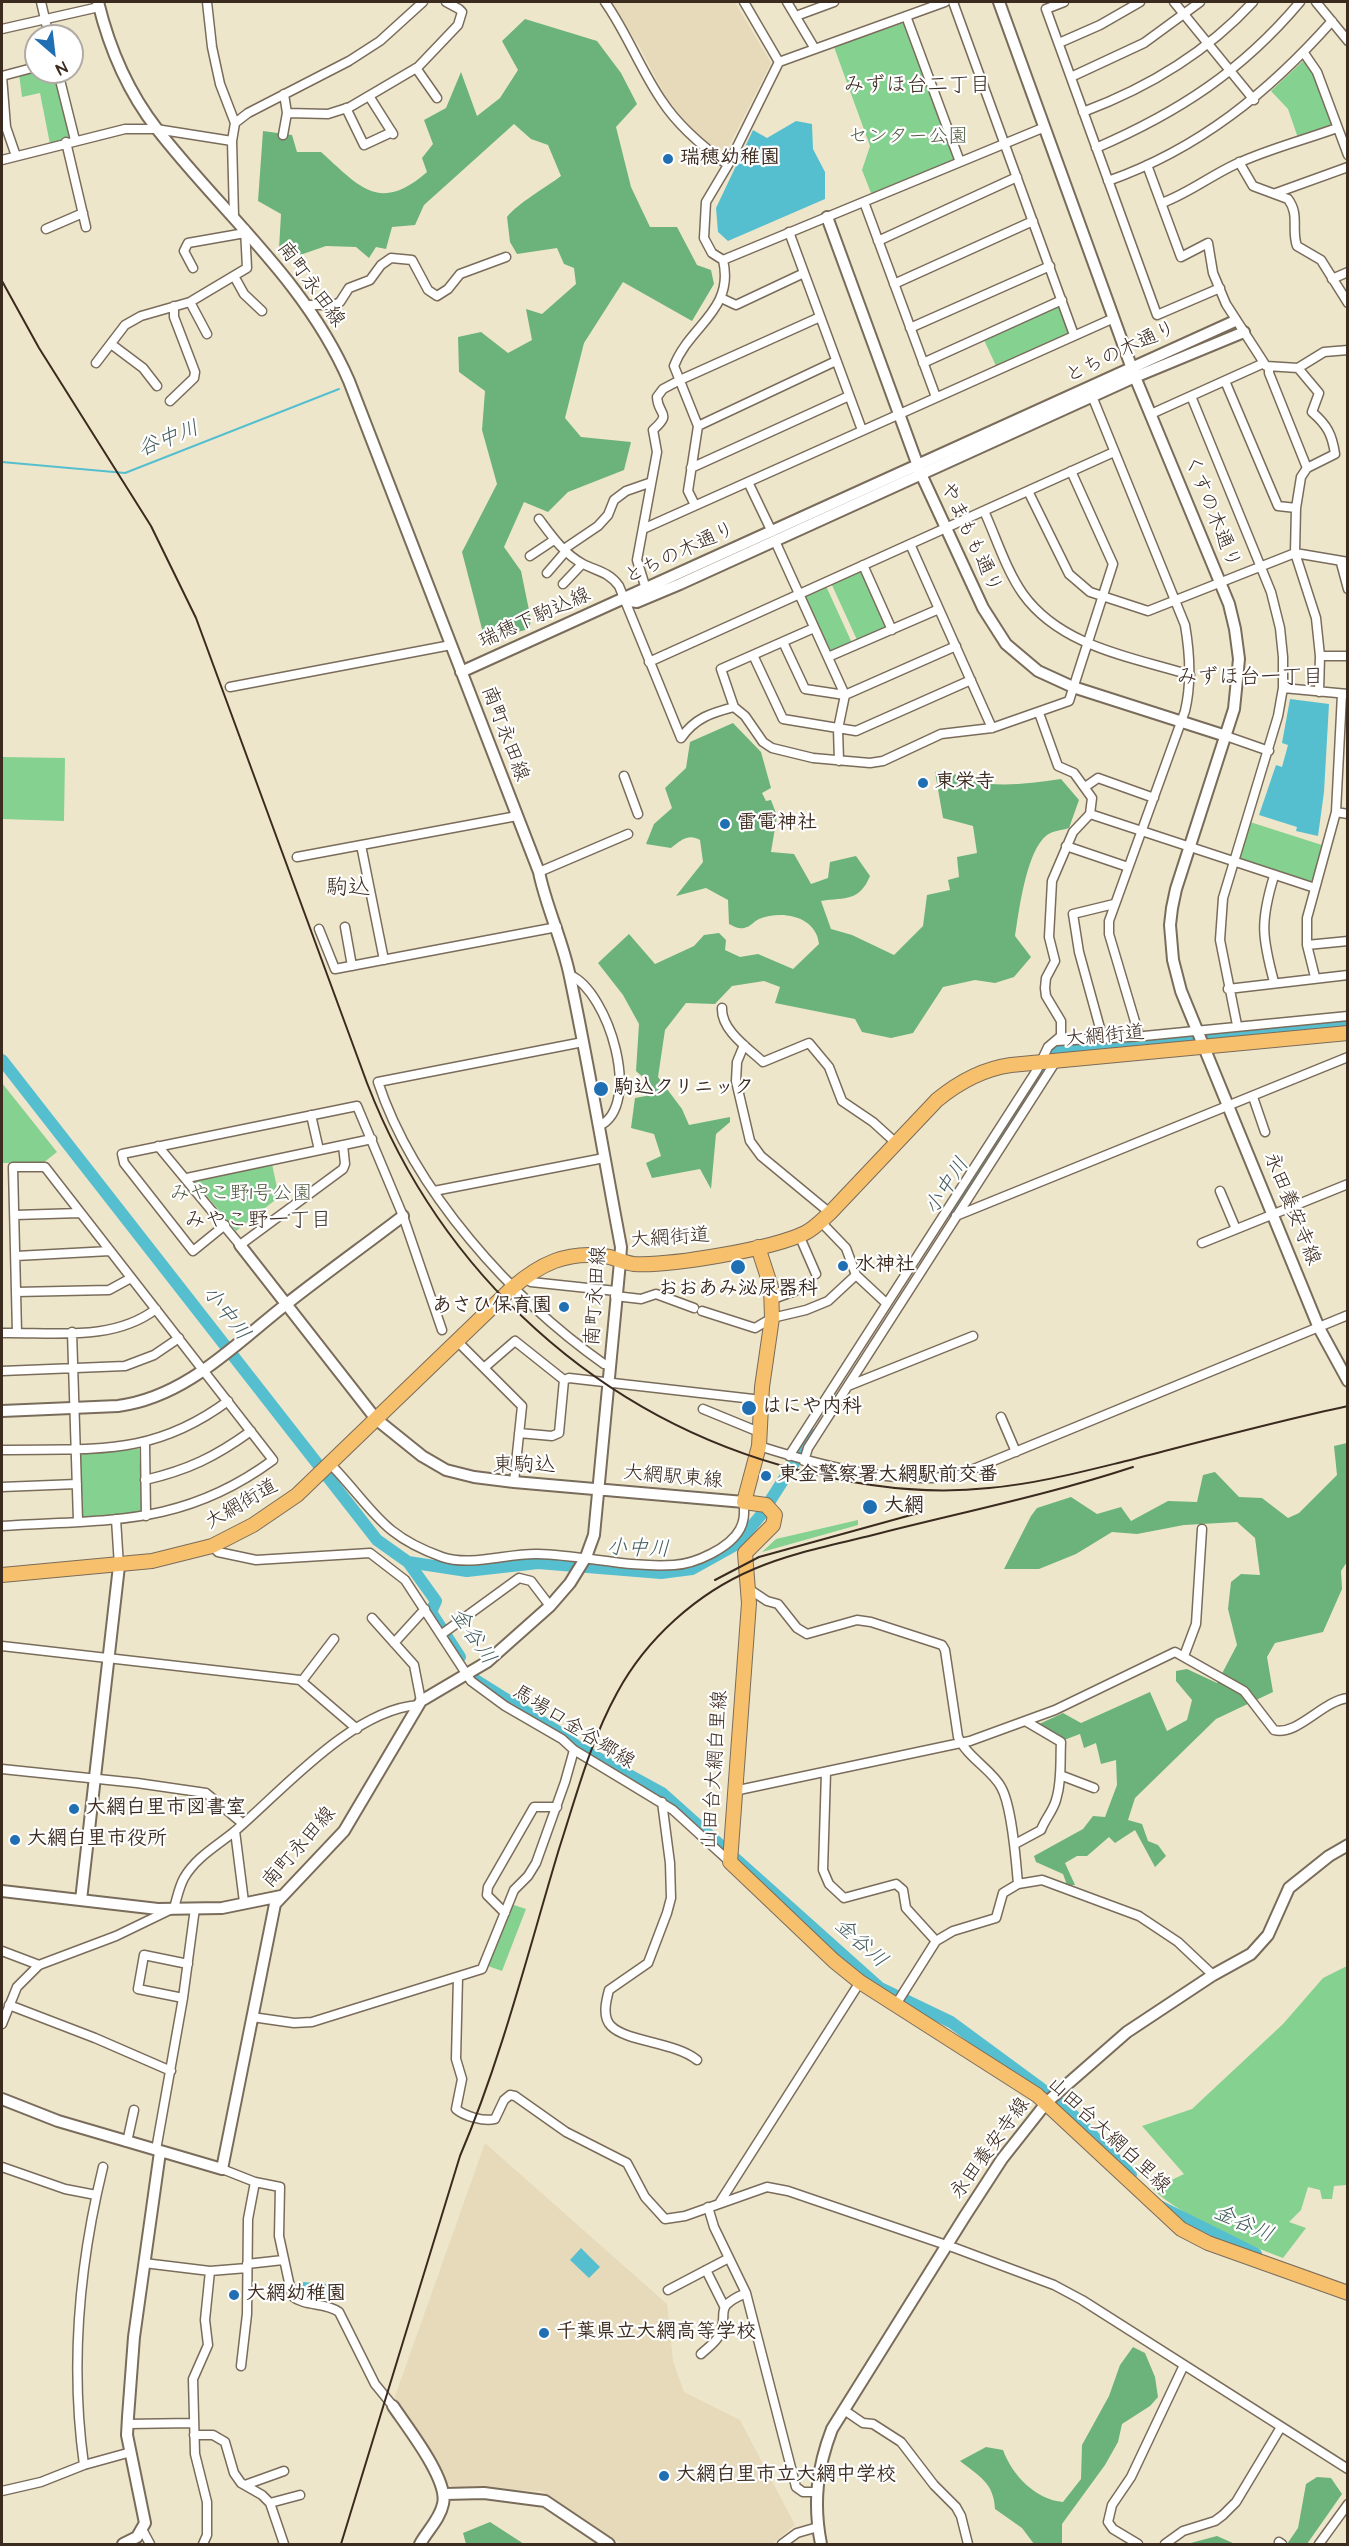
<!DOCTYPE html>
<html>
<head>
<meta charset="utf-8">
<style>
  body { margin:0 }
  #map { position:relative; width:1349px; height:2546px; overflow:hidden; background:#eee6cb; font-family:"Architects Daughter",sans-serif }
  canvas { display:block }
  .frame { position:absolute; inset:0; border:3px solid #3b2a1e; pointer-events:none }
  .north { position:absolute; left:24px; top:24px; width:60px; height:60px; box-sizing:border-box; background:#fff; border:2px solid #b1aaa5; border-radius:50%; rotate:152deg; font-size:16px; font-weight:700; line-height:24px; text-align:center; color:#3b2a1e }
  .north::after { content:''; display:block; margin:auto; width:21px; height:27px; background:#1f6fb2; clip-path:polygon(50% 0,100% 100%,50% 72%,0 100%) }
</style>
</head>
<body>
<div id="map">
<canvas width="1349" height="2546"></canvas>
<div class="frame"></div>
<div class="north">N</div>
</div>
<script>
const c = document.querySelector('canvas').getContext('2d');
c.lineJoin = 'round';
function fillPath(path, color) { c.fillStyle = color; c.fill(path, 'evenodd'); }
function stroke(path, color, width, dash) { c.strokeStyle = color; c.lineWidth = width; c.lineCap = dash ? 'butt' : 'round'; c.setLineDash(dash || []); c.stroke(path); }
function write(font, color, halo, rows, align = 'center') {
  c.font = font + ' "Architects Daughter","Klee One",sans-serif'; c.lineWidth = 4.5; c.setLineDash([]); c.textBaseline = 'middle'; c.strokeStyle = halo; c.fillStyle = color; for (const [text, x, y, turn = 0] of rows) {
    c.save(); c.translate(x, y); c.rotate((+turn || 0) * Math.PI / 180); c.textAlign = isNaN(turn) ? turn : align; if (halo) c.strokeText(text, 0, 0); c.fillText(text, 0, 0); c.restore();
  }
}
fillPath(new Path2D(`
  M610,2H735L771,63L727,150L720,152L704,142L669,103L639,46Z
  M485,2143L667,2304L673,2361L684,2392L740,2420L795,2525L772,2544H623L599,2532L542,2491L456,2489L447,2483L394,2399Z`), '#e6daba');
fillPath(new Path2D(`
  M906,22L956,158L954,161L875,194L871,193L862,170L870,146L834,47Z
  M1304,60L1314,74L1332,125L1298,138L1288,109L1271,91Z
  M36,70L55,72L73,139L50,144L40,93L22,97L19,74Z
  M1060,305L1071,335L997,368L984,340Z
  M861,569L888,628L858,642L831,583Z
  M826,586L852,643L830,653L804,596Z
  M2,757L65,758L64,821L2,819Z
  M1250,822L1325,846L1313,884L1237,860Z
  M2,1083L57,1152L43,1163H2Z
  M272,1164L279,1197L236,1231L193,1179Z
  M139,1449L143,1514L82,1518L78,1452Z
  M858,1520V1525L762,1552L776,1539Z
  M511,1904L526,1909L502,1971L488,1966Z
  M1347,1966V2185L1334,2186L1332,2199H1322L1320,2190L1308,2187L1301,2210L1289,2222L1306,2228L1283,2258C1247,2245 1179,2215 1153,2189L1184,2174L1142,2126L1192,2109L1283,2024L1323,1978Z`), '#84d190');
fillPath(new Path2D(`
  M525,19L597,41L621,73L637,104L616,127L631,187L650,227H677L697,265L711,270L714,284L692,321L623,282L584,343L565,418L581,437L631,442L624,470L568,492L548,512L524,502L504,547L521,571L531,620L529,629L495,638L483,633L462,552L497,484L482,430L485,391L459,372L458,337L481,332L508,353L532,340L526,309L542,314L576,284L574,268L564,264L557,248L517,254L510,242L507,217C518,203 545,188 561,176L548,145L531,139L514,124L424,205L415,225L392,227L386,249L376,247L369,258L356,247L326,246L300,255L279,249L281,214L258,201L263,131L292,135L297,152H321C359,186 379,214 427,172L422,158L433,144L424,120L446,108L461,72L477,116L500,98L518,70L502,41Z
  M733,723L761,752L771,788L762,793L766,801L771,800L777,816L771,852L794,854L811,884L828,878L830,862L856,856L870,876C859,902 846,897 821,901L831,929L852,935L894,955L923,926L927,895L950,890L948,880L959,877L957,857L977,853L973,826L943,818L935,772C951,769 957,777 971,781C1001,788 1031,783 1061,779L1079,800L1069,828C1063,830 1052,831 1047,835C1026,851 1019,911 1015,936L1031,957L1014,977L995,983L975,980L943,987L913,1033L891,1038L862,1032L855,1019L775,1003L780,987L764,981L732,986L715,1004L686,1003L665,1030L658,1077L682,1109L689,1125L730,1117V1122L716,1134L711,1189L700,1169L652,1178L646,1163L661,1156L654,1134L631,1128L635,1098L646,1096L647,1081L636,1071L639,1024L623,995L598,963L629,934L655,964L694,946L704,935L719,933L726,940L725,950L740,957L758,954L793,969L819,944C816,916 782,910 759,919C754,921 751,926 747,927C740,930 735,927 729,924L728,900L706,888L676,896L703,862L700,840C688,833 680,841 671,848L646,844L654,824L672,808L665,788L686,768L690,742Z
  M1347,1443V1562L1341,1571L1342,1589L1323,1632L1275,1643L1267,1657L1273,1692L1216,1719L1135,1798L1128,1820L1142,1824L1148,1841L1158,1845L1166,1856L1155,1867L1135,1830L1115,1843L1109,1837L1087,1856H1077L1065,1863L1075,1885H1067L1063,1874L1036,1862L1034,1856L1083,1829L1093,1816L1105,1817L1117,1785L1116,1760L1101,1764L1096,1743L1084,1748L1080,1734L1064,1740L1037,1725L1063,1713L1081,1723L1150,1692L1167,1731L1187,1720L1192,1700L1176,1681V1671L1187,1669L1217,1683L1237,1645L1228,1609L1231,1582L1241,1574L1260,1575L1255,1538L1237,1522L1184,1525L1137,1534L1112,1532L1076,1554L1039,1569H1004L1031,1516L1037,1508L1071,1497L1097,1514L1121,1507L1131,1521L1168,1501L1197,1502L1203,1475L1215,1472L1239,1497L1262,1498L1288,1518L1299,1513L1337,1475L1334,1446Z
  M1133,2347L1145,2353L1155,2377L1158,2397L1150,2406L1122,2424L1118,2442L1105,2465L1062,2524V2544H1034L1022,2528L995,2509C994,2483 979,2476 960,2461L986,2447L1003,2450C1012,2475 1036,2500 1063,2502L1081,2479L1082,2445L1109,2396L1120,2365Z
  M1317,2477L1331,2478L1342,2494L1307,2544H1287L1298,2528L1306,2484Z
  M490,2522L524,2544H466L463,2533Z
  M1217,2536L1235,2544H1187Z`), '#6bb37a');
fillPath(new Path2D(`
  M796,121L812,124L813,149L825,172V199L728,241L718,232L716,208L753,130L767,138Z
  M1290,699L1329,704L1324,792L1318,836L1296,831L1297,827L1259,815L1276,765L1282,767L1288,745L1282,743Z
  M581,2248L600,2267L589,2278L570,2260Z
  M303,2282L328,2284L327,2294L302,2292Z`), '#55bfd0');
stroke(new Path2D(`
  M2,462L125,473L339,389`), '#55bfd0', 2);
stroke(new Path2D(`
  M2,1060L377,1540L408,1562L467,1571L538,1563L661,1573L692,1569L737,1544L761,1515L812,1435
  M954,1213L1054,1055L1060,1051L1348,1025
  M408,1562L436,1601L431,1612L460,1657
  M474,1679L565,1736L578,1747L662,1793L880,1988L951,2022L1038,2086L1069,2111L1131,2175
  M1161,2207L1256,2254`), '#55bfd0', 12);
const minor = new Path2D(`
  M41,2L49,36
  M207,2L212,47L220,84L235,123L232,141L234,216
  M605,2C627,33 640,69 662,101C679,127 703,147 728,165
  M744,2L779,62
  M787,2L815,49
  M953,2L1074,335
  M1064,2L1046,9L1157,315L1220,288
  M1174,2L1254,100
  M1316,2L1348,41
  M796,16L834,2
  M906,16L960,162
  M2,29L99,7
  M1059,43L1100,25L1140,2
  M1304,53L1317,72L1348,155
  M779,62L945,2
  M416,68L437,98
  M58,72L75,140
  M1071,77L1144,43L1200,2
  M369,96L393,134
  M346,108L364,145L392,132
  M1083,112C1147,88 1207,52 1253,2
  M287,113L328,114L350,107L418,67L458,25L462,12L459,9L446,2
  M235,123L248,113L349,61L380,41L423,2
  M283,135L287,113L284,94
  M66,142L86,227
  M1096,148C1179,112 1242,71 1300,2
  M16,156L6,127L2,76L36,67
  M2,160L125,129H156L232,141
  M1239,162L1253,186L1288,199C1300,215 1291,229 1297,246L1321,260L1348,303
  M1147,165L1181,257L1208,243L1213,273L1226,304L1266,366L1298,368L1324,352L1348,350
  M1108,181C1199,149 1269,92 1332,21
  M1276,193L1348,167
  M864,202L936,397
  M1162,203C1189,193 1210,176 1236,164C1268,149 1304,140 1337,128
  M46,229L83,213
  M789,232L862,430
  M878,241L1017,177
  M723,260L1045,127
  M193,268L184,251L188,243L245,233
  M234,276L244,294L262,311
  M1332,279L1348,272
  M894,284L1033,221
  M721,298L736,305L804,273
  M190,302L207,334
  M308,305H334L340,302L349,288L370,280L381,265L391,258L412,260L428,290L437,296L448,289L460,274L506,257
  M910,328L1050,266
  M111,344L143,368L157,386
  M96,363L125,325L141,316L190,302L247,268L245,229
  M923,363L1062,300
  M1269,367V373L1307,468
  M1298,368L1319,393L1312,412C1327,425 1332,434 1335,454L1307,468L1301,477L1296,508L1295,553L1316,618L1320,656L1319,692
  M1225,381L1278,506L1296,508
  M1092,396L1185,625C1190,654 1192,682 1185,711L1109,921V934L1139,1035
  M1191,396L1271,592L1280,628L1283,657V688L1278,716L1223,898L1220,940L1237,1025
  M170,401L194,378L195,372L174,317V306
  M1151,414L1264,363
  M698,426L836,361
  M691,468L849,396
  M748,482L772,532
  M1028,491L1069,574L1090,592L1148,611L1295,553L1348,562
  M695,505L688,491L698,426L674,366C689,326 735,310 723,260L712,253L704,238L706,202L728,165L779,62
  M984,511C996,537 1006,570 1023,594C1061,647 1132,657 1190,675
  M539,519C551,535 564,554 583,564C597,571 609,572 619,586L681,738
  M643,529L1114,318
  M775,541L845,695L838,729L839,761
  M910,544L992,728
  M564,549L598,526L608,515L614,500L626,491L649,483
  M530,556L554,540
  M1341,563L1348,589
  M863,565L892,630
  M547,573L566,551
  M563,584L582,564
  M646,589L637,560L657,452L653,430C673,412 658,416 657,397L663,389L680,380L820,317
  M814,628L721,669L734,707L745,716L763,742L772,748L813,758L870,763L883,761L941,734L992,728L1069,701L1113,564L1071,471
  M783,642L805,689L845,695L956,646
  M753,655L783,719L856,731L971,680
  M1320,656H1348
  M828,657L939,609
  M649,662L1114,452
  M230,687L451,645
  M1283,688L1348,694
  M1226,736L1269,751
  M681,738C695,718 711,713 734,707
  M624,776L638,814
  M1085,787L1098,778L1154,798
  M1336,812L1348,814
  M1090,814L1315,888
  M361,845L384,960
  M1066,846L1128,867
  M297,857L517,816
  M539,872L628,834
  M345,927L352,966
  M319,929L335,969L557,927
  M1307,945L1348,941
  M570,975C609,992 643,1106 599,1126
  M1315,977L1307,945V918L1336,812L1342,694
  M1274,982C1262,937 1260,922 1274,876
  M1228,989L1348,975
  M722,1008C721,1030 748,1048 763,1062L809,1043L829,1067L842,1101L873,1122L896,1143
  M1103,1039L1079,952L1073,914L1114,904
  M1056,1041L1144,1036L1348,1016
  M583,1042L378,1082C414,1191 512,1299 604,1364L610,1365
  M744,1045L737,1062L736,1081L750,1141L761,1156L830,1213
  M1253,1097L1265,1132
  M311,1115L319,1150
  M158,1146L240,1245L343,1169L345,1164L343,1145
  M187,1178L372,1139
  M434,1191L604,1158
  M1220,1191L1236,1229
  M15,1215L80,1213
  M956,1216L1348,1057
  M821,1222L846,1248L856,1275L886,1303
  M225,1225L193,1251L124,1163L122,1154L357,1106L403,1216L442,1330
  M799,1235L816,1274
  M1202,1243L1348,1184
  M16,1256L110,1251
  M524,1278L531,1282L616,1291
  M16,1292L109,1290L131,1278
  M615,1296L641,1299L656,1294L694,1308
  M773,1299L795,1291
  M702,1311L755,1328L772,1318L806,1310L828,1301L856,1275
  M72,1332L78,1521
  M2,1333C53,1332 113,1342 156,1309
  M457,1341L522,1406L514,1482
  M485,1367L515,1341L564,1380L559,1433L552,1436L519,1433
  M2,1371L125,1366L154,1355L179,1338
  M564,1380L569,1378L762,1400
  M848,1386L973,1336
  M703,1409L759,1432
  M1001,1417L1016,1452
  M145,1443L146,1516
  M759,1446C819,1465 896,1486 959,1475L1348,1315
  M2,1450C92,1448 151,1458 228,1401
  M789,1456L1037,1070L1048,1047L1061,1036V1021L1046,996L1045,988L1046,978L1055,961L1049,937L1052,881L1073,832L1090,814L1092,798L1074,773L1058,766L1039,713
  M804,1461L808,1448L1056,1061
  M335,1469C375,1512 383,1536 442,1557C472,1567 507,1553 538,1554C583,1555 629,1568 674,1565C695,1564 730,1548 740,1529C745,1520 744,1512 744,1502
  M145,1480C188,1470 215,1457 251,1431
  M2,1487L77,1484
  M116,1519L119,1566
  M2,1526C108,1519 182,1527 273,1460L45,1167H13L17,1333
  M212,1546L218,1552L256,1560L370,1553L405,1580L471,1681L505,1706L562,1739L574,1750L673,1810L730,1862
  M749,1589L767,1601L778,1604L797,1628L807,1634L857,1620L871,1622L942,1645L945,1650L958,1737C967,1757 993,1771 1001,1787C1012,1806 1016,1861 1018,1884
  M372,1618L414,1665L421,1701
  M442,1634L519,1578L531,1581L550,1606
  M394,1643L425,1609
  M2,1646L300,1680L357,1729
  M1184,1656L1196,1624L1202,1529
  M302,1681L334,1639
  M2,1769L137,1783L206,1793L242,1823
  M826,1772L823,1870L829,1884L844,1898L896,1884L903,1890L906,1908L936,1941
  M1060,1775L1094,1788
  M734,1791L970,1741L1055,1710L1175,1652L1244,1691L1274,1730C1298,1736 1322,1701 1348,1698
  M662,1802L670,1863L671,1898L667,1913L648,1963L609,1990C606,2001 602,2017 611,2026C627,2042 675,2042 697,2060
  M235,1831L244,1902
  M1015,1844L1041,1830C1045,1819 1053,1811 1056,1800C1062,1781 1060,1761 1061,1742L1027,1722
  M505,1913L487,1895L488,1887L534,1807H557
  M2,1951L39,1965
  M458,1977L456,2059L462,2079L456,2109C464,2116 484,2122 495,2119L504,2100L510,2095L515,2096L566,2132L627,2163L645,2197L665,2219L685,2216L767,2187L788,2191L955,2248L1054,2285L1082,2300L1348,2469
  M183,1998L138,1989L144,1955L188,1964
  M9,2005L95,2038L171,2071
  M895,2006L936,1941L953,1931L996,1918L1003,1893L1018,1884L1042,1880L1139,1916L1178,1942L1213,1975
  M252,2017L294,2023L312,2022L482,1969L514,1890L528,1876L536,1863L565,1782L574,1750
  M2,2024L17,1987L39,1965L116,1936L174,1908C177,1898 179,1887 184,1878C196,1857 217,1846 235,1831C283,1790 352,1710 418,1705
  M127,2142L134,2110
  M156,2150L183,1998L195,1908
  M2,2167L65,2189L96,2195
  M222,2169L255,2182L280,2187L279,2236L292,2296C305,2307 325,2302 339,2312L375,2384L393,2406
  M720,2202L860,1982
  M708,2207L714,2227L746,2293L796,2487L803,2492H816
  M144,2263L210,2271L247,2268
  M247,2264L283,2260
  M706,2270L724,2306
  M668,2290L729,2258
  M701,2354C706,2349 715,2343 718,2337C732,2313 709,2309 746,2293
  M241,2366L247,2314L248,2219L255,2182
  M844,2410L863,2423L873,2424L901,2442L934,2485L956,2507L961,2516L968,2544
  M127,2424L193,2423
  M194,2435H213L225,2442L234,2473L241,2483L262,2495L270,2503L284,2544
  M84,2465C70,2365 79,2265 103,2167
  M245,2485L284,2471
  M2,2491L41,2482L84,2465L131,2452
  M270,2503L300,2495
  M143,2531L150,2544
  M1279,2542L1282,2544
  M203,2544L207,2535V2502L195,2454L193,2379L208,2345L205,2320L210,2271
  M782,2544L797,2533L818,2527
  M1138,2544L1113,2529L1108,2522L1112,2505L1131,2477L1184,2365
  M1165,2544L1183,2531L1215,2521L1223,2515L1236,2502L1281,2427
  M1319,2544L1348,2504`);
const tertiary = new Path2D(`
  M999,2L1135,377L1229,604L1235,629L1239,659L1234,709L1176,889L1172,908L1170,925L1173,960L1181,991L1319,1328L1348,1381
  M827,217L921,474L983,608L1006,644L1038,671L1073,687L1226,736
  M624,600L637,602L680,584L1135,377L1244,332
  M461,672L1235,321
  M240,1245L376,1419L422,1456L446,1470L474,1477L514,1482L744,1502
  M2,1411L118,1406C187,1397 236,1343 289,1302C326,1273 365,1245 403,1216
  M2,1891L158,1909L222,1908L281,1896
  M81,1900L119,1566
  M2,2099L58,2121L222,2169L275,1904L344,1831L421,1701L487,1662L550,1606L570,1583L586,1557L594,1535L620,1262L621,1247C604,1157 589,1067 570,977C563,941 546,907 539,872L349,381C306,281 222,213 157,129C128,92 109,47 98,2
  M393,2406C407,2427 449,2480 443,2504C440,2519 427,2531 420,2544
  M445,2494L484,2493L545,2501L609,2544
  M123,2544L137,2537L145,2523L127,2435L128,2417L134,2337L160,2152
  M821,2544C813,2503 817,2468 832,2429L965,2216L1002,2159L1047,2102L1127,2032L1213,1975L1251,1954L1268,1935L1289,1888L1329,1856L1348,1845`);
const primary = new Path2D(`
  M758,1247L771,1287L772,1318L762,1387L759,1446L744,1502L766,1505L775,1515L773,1525L745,1553L749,1603L730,1862L834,1961L860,1982L1037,2095L1181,2229L1208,2243L1348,2293
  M2,1575L152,1561L212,1546L253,1525L297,1495L512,1288C540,1264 566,1251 604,1256C614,1257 623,1263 634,1264C671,1266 772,1249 805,1233C815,1228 822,1220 830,1213L937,1100C959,1082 982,1069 1011,1065L1348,1033`);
stroke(minor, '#7a6c5b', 11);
stroke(tertiary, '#7a6c5b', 14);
stroke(primary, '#7a6c5b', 16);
stroke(minor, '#fff', 8);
stroke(tertiary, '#fff', 10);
stroke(primary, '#f7c06c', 14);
stroke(new Path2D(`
  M2,281L39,348L151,526L196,618L367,1083C441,1274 599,1419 798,1470C859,1486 925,1495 989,1488C1035,1484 1081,1472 1126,1461C1200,1442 1273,1422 1348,1406
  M715,1580L759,1557L922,1512
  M341,2544L460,2156C502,2057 528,1952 559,1849C576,1797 590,1742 617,1693C646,1639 697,1593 754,1569C791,1553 833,1545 873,1535C959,1513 1048,1495 1133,1467`), '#3b2a1e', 2);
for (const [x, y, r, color] of [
  [668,159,6,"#1f6fb2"],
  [923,783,6,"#1f6fb2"],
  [725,824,6,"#1f6fb2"],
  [601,1089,8,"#1f6fb2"],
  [843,1266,6,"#1f6fb2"],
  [738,1267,8,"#1f6fb2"],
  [564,1307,6,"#1f6fb2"],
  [749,1408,8,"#1f6fb2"],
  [766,1476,6,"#1f6fb2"],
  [870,1507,8,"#1f6fb2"],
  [74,1809,6,"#1f6fb2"],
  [15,1840,6,"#1f6fb2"],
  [234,2295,6,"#1f6fb2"],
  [544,2333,6,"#1f6fb2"],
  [664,2476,6,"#1f6fb2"]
]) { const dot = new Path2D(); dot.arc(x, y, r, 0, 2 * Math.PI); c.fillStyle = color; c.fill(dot); stroke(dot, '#fff', 2); }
write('20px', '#515c40', '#fff', [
  ["センター公園",908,138],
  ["みやこ野1号公園",241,1195]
]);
write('bold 20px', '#3b2a1e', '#fff', [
  ["瑞穂幼稚園",680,159],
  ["東栄寺",935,783],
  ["雷電神社",737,824],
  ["駒込クリニック",614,1089],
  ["水神社",855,1266],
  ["おおあみ泌尿器科",738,1290,"center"],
  ["あさひ保育園",552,1307,"right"],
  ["はにや内科",762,1408],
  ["東金警察署大網駅前交番",778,1476],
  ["大網",884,1507],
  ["大網白里市図書室",86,1809],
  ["大網白里市役所",27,1840],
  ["大網幼稚園",246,2295],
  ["千葉県立大網高等学校",556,2333],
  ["大網白里市立大網中学校",676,2476]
], 'left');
write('20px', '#3b2a1e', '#fff', [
  ["南町永田線",310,285,54],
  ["とちの木通り",1121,353,-25],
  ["くすの木通り",1211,512,68],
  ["やまもも通り",970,538,65],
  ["とちの木通り",680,554,-25],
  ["瑞穂下駒込線",535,619,-24],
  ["南町永田線",504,734,69],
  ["大網街道",1105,1037,-5],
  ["永田養安寺線",1291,1209,68],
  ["大網街道",670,1239,-4],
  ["南町永田線",597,1296,-86],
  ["大網駅東線",673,1478,5],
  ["大網街道",242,1505,-30],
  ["馬場口金谷郷線",573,1728,32],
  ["山田台大網白里線",716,1770,-86],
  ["南町永田線",300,1848,-49],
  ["山田台大網白里線",1108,2136,43],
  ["永田養安寺線",991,2149,-54]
]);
write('21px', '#3b2a1e', '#fff', [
  ["みずほ台二丁目",917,87],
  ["みずほ台一丁目",1250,679],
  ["みやこ野一丁目",258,1222],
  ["東駒込",524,1467]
]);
write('italic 21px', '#445e5c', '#fff', [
  ["谷中川",169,440,-21],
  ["小中川",948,1187,-57],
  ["小中川",225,1314,52],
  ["小中川",638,1550,2],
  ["金谷川",472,1637,56],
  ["金谷川",860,1944,42],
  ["金谷川",1243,2225,24]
]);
write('22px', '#3b2a1e', '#fff', [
  ["駒込",348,889]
]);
</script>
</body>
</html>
